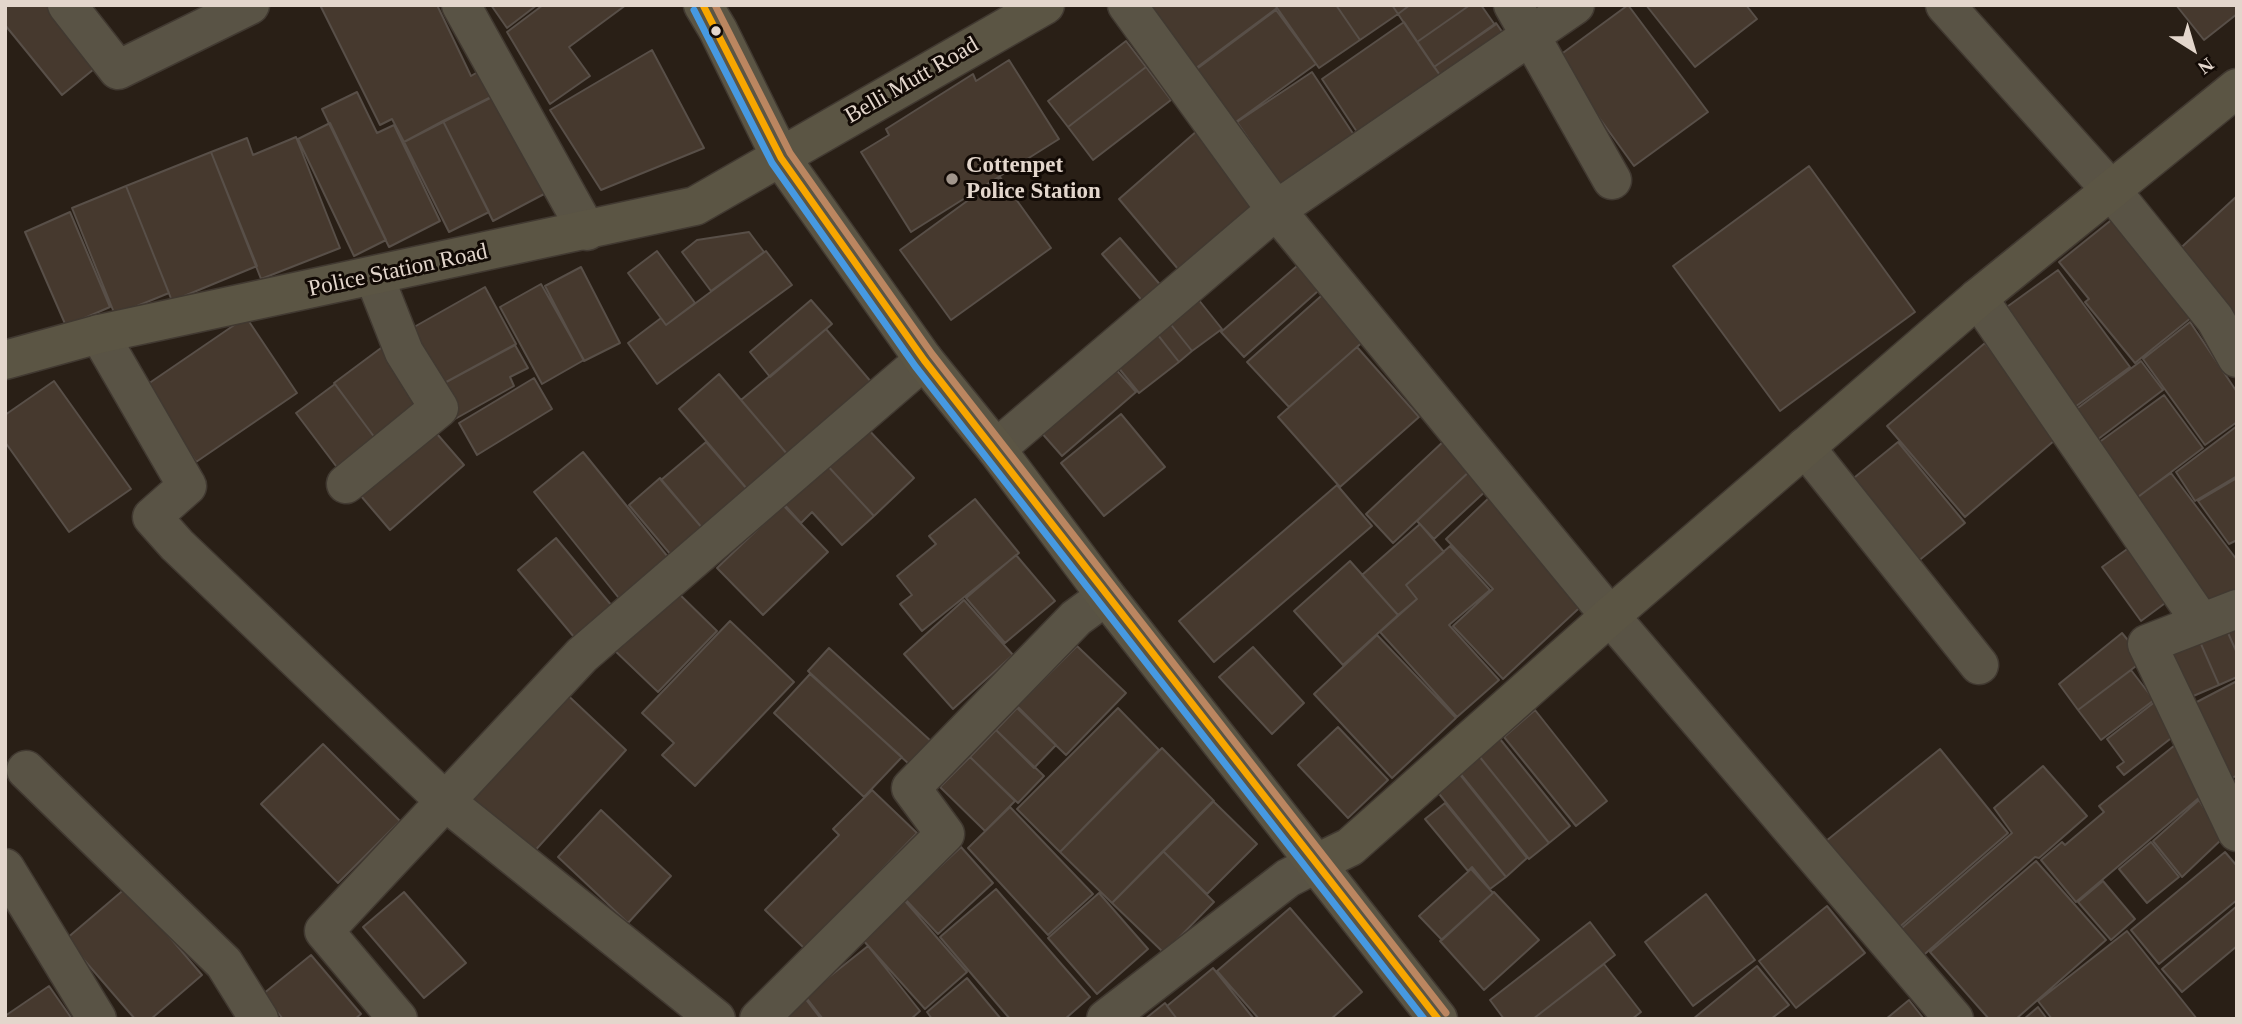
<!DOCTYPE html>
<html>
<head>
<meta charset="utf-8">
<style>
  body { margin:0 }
  #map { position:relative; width:2242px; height:1024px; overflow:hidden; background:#291f16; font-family:"Times New Roman",serif }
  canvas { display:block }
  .frame { position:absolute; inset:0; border:7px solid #e3d6cc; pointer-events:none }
  .north { position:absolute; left:2158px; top:14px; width:70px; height:70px; -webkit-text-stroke:5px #120a05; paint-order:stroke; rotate:143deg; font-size:19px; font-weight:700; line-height:28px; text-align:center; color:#e3d6cc }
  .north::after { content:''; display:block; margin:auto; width:24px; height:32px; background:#e3d6cc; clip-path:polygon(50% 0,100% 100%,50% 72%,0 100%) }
</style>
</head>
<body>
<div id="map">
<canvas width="2242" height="1024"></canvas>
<div class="frame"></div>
<div class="north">N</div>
</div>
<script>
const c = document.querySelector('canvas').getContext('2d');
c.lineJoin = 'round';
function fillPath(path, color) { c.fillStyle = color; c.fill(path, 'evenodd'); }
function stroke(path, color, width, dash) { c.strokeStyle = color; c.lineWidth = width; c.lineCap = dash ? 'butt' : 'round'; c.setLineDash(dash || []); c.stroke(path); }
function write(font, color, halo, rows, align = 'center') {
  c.font = font + ' "Times New Roman",serif'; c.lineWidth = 6; c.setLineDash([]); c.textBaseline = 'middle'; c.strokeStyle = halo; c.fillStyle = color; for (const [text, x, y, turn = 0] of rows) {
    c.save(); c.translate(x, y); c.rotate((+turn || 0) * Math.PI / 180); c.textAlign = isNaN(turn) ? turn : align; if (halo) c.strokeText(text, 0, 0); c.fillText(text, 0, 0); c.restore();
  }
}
const building = new Path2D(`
  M5,5H50L99,65L62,95L5,25Z
  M320,5H437L471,76L481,70L494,96L404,142L392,119L380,125Z
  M491,5H537L507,28Z
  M543,5H626L569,47L590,76L550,104L507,32Z
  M1143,5H1275L1277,8L1192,71Z
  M1275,5H1336L1360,40L1319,68Z
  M1336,5H1392L1398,14L1360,40Z
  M1392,5H1410L1398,14Z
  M1410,5H1470L1417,42L1398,14Z
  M1470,5H1481L1495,25L1434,67L1417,42Z
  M1628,5L1708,112L1634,166L1556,58Z
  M1646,5H1746L1757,19L1695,67Z
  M2176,5H2237V14L2204,40Z
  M1276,10L1316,64L1233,124L1194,71Z
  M1404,22L1446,84L1363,141L1322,79Z
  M1496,23L1510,43L1448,86L1434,67Z
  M1126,41L1146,67L1068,127L1048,101Z
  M652,50L704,148L601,190L550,110Z
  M1009,60L1059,139L911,232L861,152L889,135L886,129L973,74L976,81Z
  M1146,67L1171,100L1093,160L1068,127Z
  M1312,72L1358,141L1284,191L1237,122Z
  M357,92L377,133L394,125L440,221L389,247L322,109Z
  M497,94L546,193L493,221L443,121Z
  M443,121L489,212L449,232L404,142Z
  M330,123L386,240L354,256L298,139Z
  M1198,130L1259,201L1178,269L1119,199Z
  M296,137L340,248L261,279L211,152L247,138L253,155Z
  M211,152L257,266L172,301L126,186Z
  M1809,166L1915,312L1780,411L1673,266Z
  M1000,177L1051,248L951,320L900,250Z
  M126,186L169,293L115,315L72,208Z
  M2237,196V323L2173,255Z
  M70,212L110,307L66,326L25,232Z
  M2120,213L2197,313L2135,363L2085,302L2089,299L2059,262Z
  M749,232L764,252L711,291L682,252L697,240Z
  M1120,238L1163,288L1145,304L1102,254Z
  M657,251L695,303L666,325L628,273Z
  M766,251L792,285L657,384L628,343L661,318L666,325Z
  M1305,259L1327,283L1244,357L1221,332Z
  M581,267L620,343L584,361L545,286Z
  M2058,270L2130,367L2075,407L2004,309Z
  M541,284L584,360L542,384L500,307Z
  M485,287L516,344L437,387L407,331Z
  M1329,289L1366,339L1289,407L1247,362Z
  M1194,294L1222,329L1192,351L1164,316Z
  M811,300L832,324L770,377L750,352Z
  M1164,316L1192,351L1179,362L1151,326Z
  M246,317L297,393L196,462L145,386Z
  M2190,322L2237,392V422L2205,445L2143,359Z
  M826,329L878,390L793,461L741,400Z
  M1153,329L1179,362L1139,393L1113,361Z
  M1985,343L2062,434L1965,517L1887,426Z
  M385,345L429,403L378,442L334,383Z
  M515,345L528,368L510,377L514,386L455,419L437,387Z
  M1357,347L1419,417L1340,487L1278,417Z
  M2141,361L2163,390L2093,443L2071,413Z
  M1113,366L1136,392L1062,456L1040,431Z
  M719,374L793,461L753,496L679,409Z
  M534,378L552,409L477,455L459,423Z
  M54,381L131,489L69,532L5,442V415Z
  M335,384L378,442L339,470L296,413Z
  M2164,395L2203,448L2134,500L2094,446Z
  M1121,414L1165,467L1104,516L1061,463Z
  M865,426L914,478L874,516L825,463Z
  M2237,426V476L2195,501L2176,472Z
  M431,427L464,465L390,530L355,489Z
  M1446,439L1473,468L1393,543L1366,514Z
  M706,442L753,496L703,529L661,480Z
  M1898,442L1965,523L1911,567L1844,486Z
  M583,452L672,562L622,602L534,492Z
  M825,463L874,516L842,545L812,512L801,523L782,502Z
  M1473,468L1490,487L1434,539L1417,521Z
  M2171,473L2237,560V591L2211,610L2132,501Z
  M660,478L703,529L671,555L629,505Z
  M2237,478V540L2229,544L2198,501Z
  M1337,485L1372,526L1214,662L1179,621Z
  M1494,493L1591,597L1503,679L1453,626L1493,589L1446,539Z
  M975,499L1019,553L922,631L900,604L912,595L897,576L936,544L929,536Z
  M783,505L828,552L763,615L717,568Z
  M1420,524L1444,552L1406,585L1417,599L1398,615L1362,575Z
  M556,538L612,606L574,637L518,570Z
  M2137,542L2176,595L2141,621L2102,567Z
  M1450,546L1490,590L1449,625L1499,680L1457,717L1380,632L1417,599L1406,585Z
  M1016,555L1055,601L1005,643L966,598Z
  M1350,561L1398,615L1343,665L1294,611Z
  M671,586L717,631L658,692L611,647Z
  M964,600L1013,655L953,709L904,654Z
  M2237,618V653L2224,624Z
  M730,621L794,682L695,786L662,755L674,743L642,713Z
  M2224,624L2237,653V677L2219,685L2197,635Z
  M2122,633L2144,660L2078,710L2059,684Z
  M1377,635L1456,718L1392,778L1314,694Z
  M2197,635L2219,685L2191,697L2169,647Z
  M1077,646L1126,693L1066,755L1016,707Z
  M1253,647L1304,703L1272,734L1219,677Z
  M829,648L932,742L910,765L808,671Z
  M2131,670L2154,700L2101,740L2078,710Z
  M810,674L902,757L864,797L774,713Z
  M2237,681V775L2228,781L2191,705Z
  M560,688L626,750L531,855L463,793Z
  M2156,701L2179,732L2124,775L2117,767L2124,762L2107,739Z
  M1018,707L1056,745L1034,768L996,730Z
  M1118,708L1159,750L1060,852L1017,809Z
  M1535,710L1607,801L1576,826L1504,737Z
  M1338,727L1388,780L1348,818L1298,765Z
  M996,730L1044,776L1018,803L970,757Z
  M1500,739L1570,826L1549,843L1479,756Z
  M2180,741L2207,791L2076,902L2041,860L2062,842L2065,845L2104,812L2099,806Z
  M323,744L400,821L338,883L261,804Z
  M1162,748L1214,801L1112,903L1060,852Z
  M1940,749L2008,833L1896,930L1826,841Z
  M1479,756L1549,843L1529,859L1459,772Z
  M970,757L1015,801L985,831L940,787Z
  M2043,766L2087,816L2039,858L2035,857L1918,960L1896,933L2012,833L1994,808Z
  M1458,772L1527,858L1506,877L1436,790Z
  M872,790L917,833L805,949L765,910L839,835L833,829Z
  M2199,800L2223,838L2182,877L2153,841Z
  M1213,801L1257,844L1207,894L1163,851Z
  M1445,803L1506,877L1490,889L1472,867L1468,871L1425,819Z
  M1010,807L1093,894L1048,935L968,848Z
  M601,810L671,876L628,923L558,857Z
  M2151,842L2179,877L2147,903L2119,869Z
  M961,847L993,883L938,934L905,899Z
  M1163,851L1214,902L1164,953L1112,903Z
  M2225,852L2237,866V900L2159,964L2131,930Z
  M2036,861L2106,940L2016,1019H1989L1930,952Z
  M1471,869L1493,893L1442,940L1419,916Z
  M2103,881L2135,919L2111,940L2078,902Z
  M127,887L202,975L151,1019H135L66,939Z
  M996,889L1090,997L1065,1019H1010L940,937Z
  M404,892L466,963L424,998L363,927Z
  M1494,892L1539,940L1484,990L1440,941Z
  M1099,893L1148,949L1097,994L1048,938Z
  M1706,894L1755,960L1693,1006L1645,942Z
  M905,901L967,972L925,1009L862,939Z
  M1827,906L1865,953L1796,1008L1759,961Z
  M2237,906V946L2182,992L2162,969Z
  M1290,908L1362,992L1331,1019H1259L1217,971Z
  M1590,922L1615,955L1533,1019H1504L1490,1000Z
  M2127,931L2197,1019H2052L2038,1001Z
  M868,946L920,1011L911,1019H823L805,996Z
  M311,955L361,1014L355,1019H283L263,994Z
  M1604,964L1641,1012L1632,1019H1533Z
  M1757,966L1789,1005L1771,1019H1693Z
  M1213,968L1254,1019H1177L1167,1006Z
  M967,978L1001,1019H932L927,1012Z
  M49,986L72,1019H5V1016Z
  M804,997L821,1019H776Z
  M1909,1000L1924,1019H1886Z
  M1165,1003L1177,1019H1145Z
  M2038,1007L2047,1019H2024Z`);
fillPath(building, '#46392e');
stroke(building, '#584f48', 2);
const street = new Path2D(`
  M67,5L118,70L250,5
  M461,5L587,231
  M1127,5L1276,210L1610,616L1954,1019
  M1513,5L1612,180
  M1945,5L2111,190L2215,319L2237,358
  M1978,298L2201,622
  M99,334L187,486L152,517L177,545L445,801L716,1019
  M1805,447L1979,665
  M996,449L1276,210L1575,5
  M346,484L439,408L404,352L374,276
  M2237,609L2147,644L2237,832
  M26,770L224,963L259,1019
  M5,868L97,1019
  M398,1019L324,931L582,655L924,360
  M759,1019L945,834L911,788L1076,618L1106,596
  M1106,1019L1288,878L1317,863`);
const secondary = new Path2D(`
  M703,5L718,30L781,158L924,360L996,449L1106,596L1438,1019
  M5,360L99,334L695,206L1045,5
  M1317,863L1350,847L1610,616L1978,298L2237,88`);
stroke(street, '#413931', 41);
stroke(secondary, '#413931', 41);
stroke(street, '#595345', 38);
stroke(secondary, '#5b5544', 38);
stroke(new Path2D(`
  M703,5L781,158L924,360L1438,1019`), '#f7a600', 7);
stroke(new Path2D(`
  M694,10L772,163L915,366L1424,1019`), '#4699e1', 7);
stroke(new Path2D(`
  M715,5L790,153L932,354L1446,1013`), '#bb8660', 7);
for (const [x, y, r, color] of [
  [716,31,6,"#e3d6cc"],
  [952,179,7,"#a2968c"]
]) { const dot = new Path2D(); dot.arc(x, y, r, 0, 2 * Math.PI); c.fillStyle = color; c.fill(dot); stroke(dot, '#120a05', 2.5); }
write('23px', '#e3d6cc', '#120a05', [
  ["Belli Mutt Road",912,81,-30],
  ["Police Station Road",398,271,-12]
]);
write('bold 23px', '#e3d6cc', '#120a05', [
  ["Cottenpet",966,166],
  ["Police Station",966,192]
], 'left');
</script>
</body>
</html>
